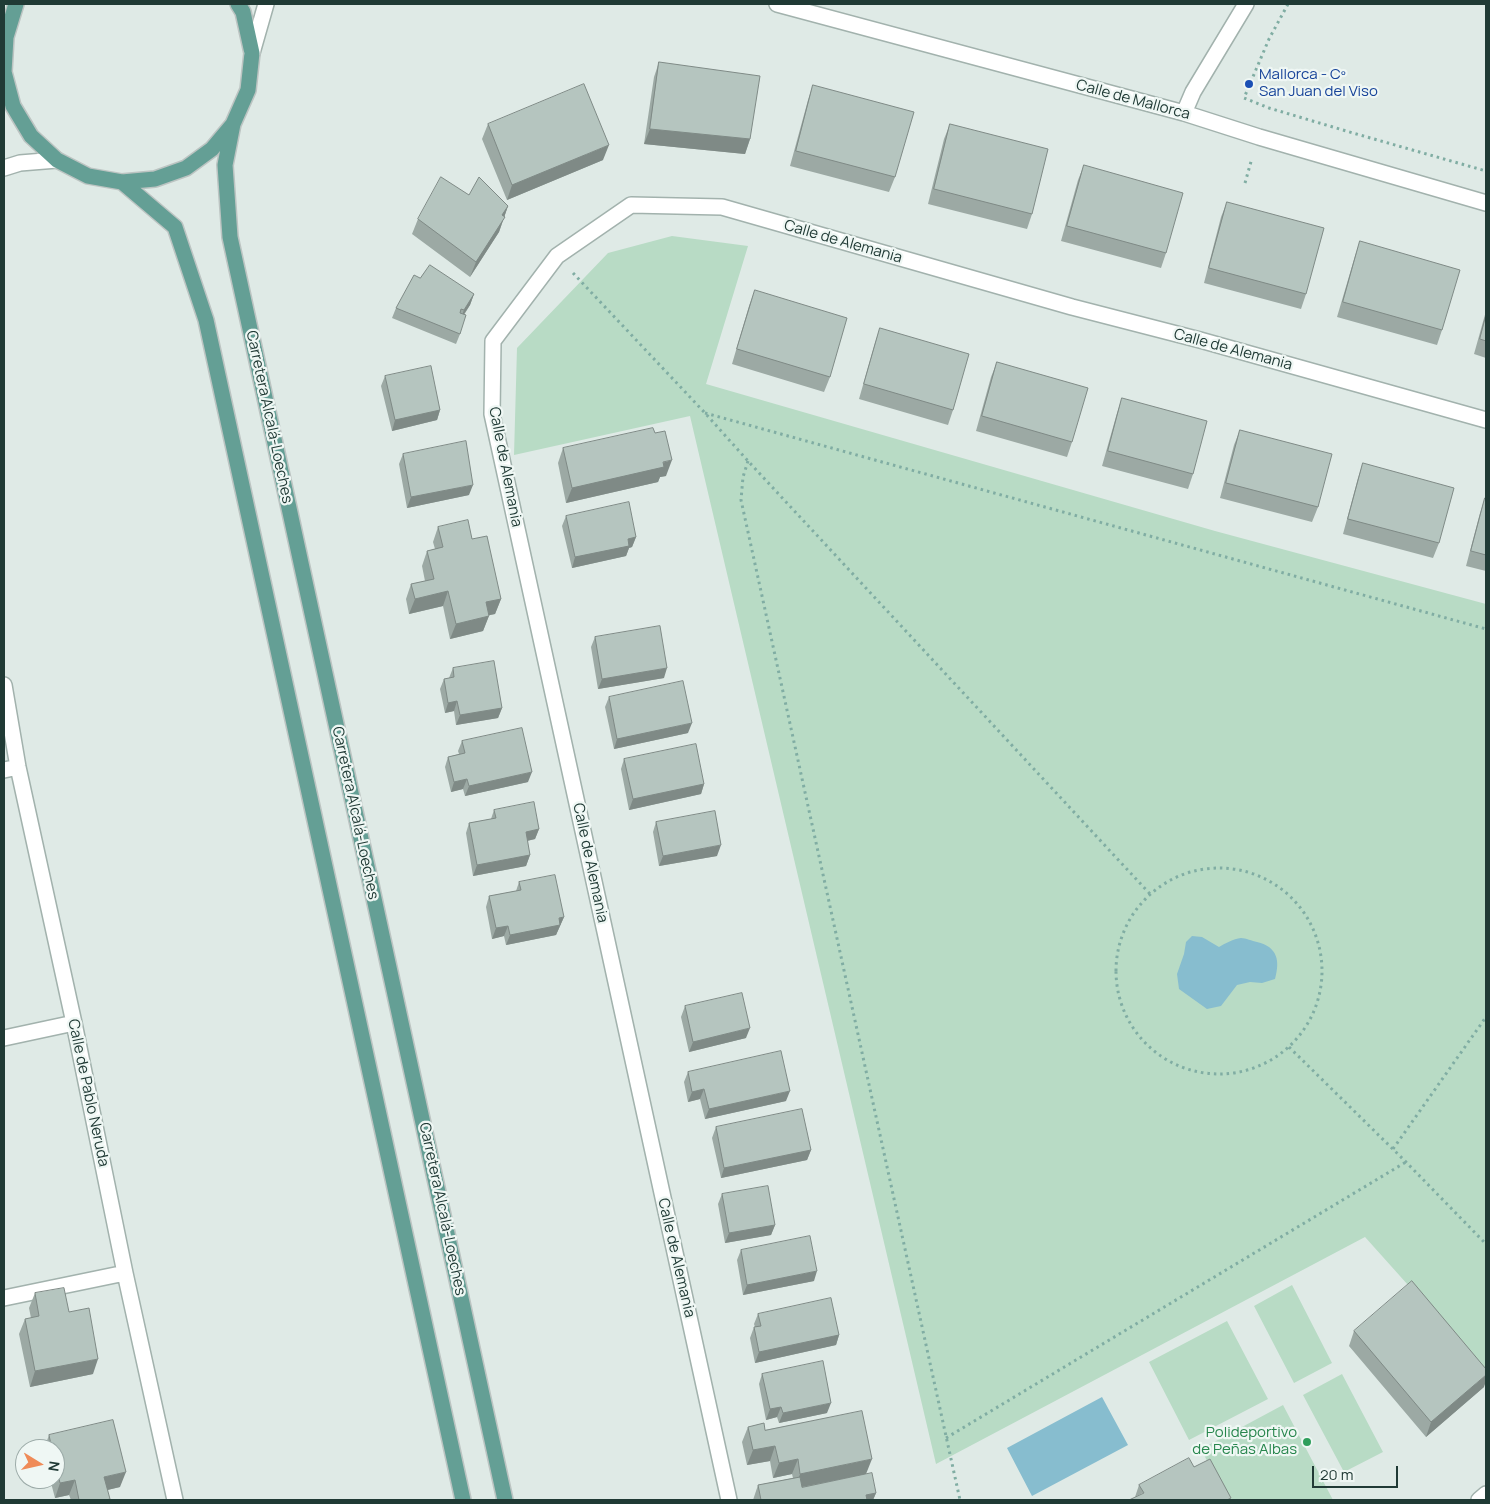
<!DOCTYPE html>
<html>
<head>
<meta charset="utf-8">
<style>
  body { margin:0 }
  #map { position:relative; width:1490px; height:1504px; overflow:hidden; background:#dfeae6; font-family:Manrope,sans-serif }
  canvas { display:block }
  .frame { position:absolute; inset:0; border:5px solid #203a35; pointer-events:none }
  .north { position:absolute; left:15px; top:1439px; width:50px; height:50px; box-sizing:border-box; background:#eff7f4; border:1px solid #9caba8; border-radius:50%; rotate:99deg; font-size:14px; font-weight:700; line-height:20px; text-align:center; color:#203a35 }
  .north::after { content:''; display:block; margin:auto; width:18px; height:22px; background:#ef8b58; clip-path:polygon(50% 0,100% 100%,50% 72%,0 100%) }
  .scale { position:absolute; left:1312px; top:1466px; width:86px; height:22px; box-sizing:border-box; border:2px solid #203a35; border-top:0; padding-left:6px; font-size:15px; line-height:18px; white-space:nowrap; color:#203a35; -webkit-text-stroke:4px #eff7f4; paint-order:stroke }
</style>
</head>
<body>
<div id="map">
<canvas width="1490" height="1504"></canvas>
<div class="frame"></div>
<div class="north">N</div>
<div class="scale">20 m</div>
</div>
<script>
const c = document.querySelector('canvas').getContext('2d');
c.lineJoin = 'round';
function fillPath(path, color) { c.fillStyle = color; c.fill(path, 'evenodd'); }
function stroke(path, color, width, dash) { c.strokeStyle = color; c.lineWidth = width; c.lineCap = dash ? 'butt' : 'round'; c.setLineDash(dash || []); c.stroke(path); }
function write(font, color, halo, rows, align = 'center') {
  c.font = font + ' Manrope,sans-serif'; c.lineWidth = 4.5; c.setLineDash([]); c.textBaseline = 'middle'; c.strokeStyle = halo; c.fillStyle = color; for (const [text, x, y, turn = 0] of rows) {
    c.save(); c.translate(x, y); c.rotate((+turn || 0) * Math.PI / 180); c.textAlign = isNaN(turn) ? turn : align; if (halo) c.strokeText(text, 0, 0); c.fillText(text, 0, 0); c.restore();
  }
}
fillPath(new Path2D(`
  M672,236L748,246L706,384L1215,531L1486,604V1372L1365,1237L936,1464L690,416L514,455L517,348L608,253Z
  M1292,1285L1332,1363L1294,1383L1254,1306Z
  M1227,1321L1268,1399L1189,1440L1149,1362Z
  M1342,1374L1383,1452L1344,1472L1303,1395Z
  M1283,1405L1333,1500H1227L1201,1449Z`), '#b8dbc5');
fillPath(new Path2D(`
  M1192,936L1202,937L1219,947C1226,943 1233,939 1241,938C1246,938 1252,941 1257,942C1278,947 1280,961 1275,979L1262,983L1250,982L1237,985L1221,1006L1207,1009L1179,989L1177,974L1184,954L1186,942Z
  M1102,1397L1128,1445L1032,1496L1007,1448Z`), '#87bdcf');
const minor = new Path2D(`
  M777,4L1184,113L1259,137L1486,203
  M252,53L266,4
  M1184,113L1193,92L1246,4
  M4,168L20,163L57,160
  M4,685L18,767L74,1023L125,1273L175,1500
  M4,770L18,767
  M4,1038L74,1023
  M4,1298L125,1273
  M729,1500L492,414L493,341L557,256L631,205L722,207L1072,307L1200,340L1486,420
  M1479,1500L1486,1494`);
const major = new Path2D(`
  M16,4L6,37L4,72L13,106L31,136L57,160L88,176L122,182L155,179L186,168L212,149L233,124L248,90L252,53L243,12L238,4
  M233,124L225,165L230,237L505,1500
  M122,182L175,227L206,320L463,1500`);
stroke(minor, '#a2b2ad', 18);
stroke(major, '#bcc4c2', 18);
stroke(new Path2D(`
  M1288,4L1269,39L1244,98L1269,108L1353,133L1486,171
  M1245,183L1252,158
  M573,273L705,413L748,461L1150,894
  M705,413L1486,629
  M748,461L743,477L741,500L960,1500
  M1116 971a103 103 0 1 1 206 0a103 103 0 1 1-206 0Z
  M1289,1047L1406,1162L1486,1244
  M1393,1149L1486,1017
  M946,1438L1406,1162`), '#80ada3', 3, [2.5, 4]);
stroke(minor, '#fff', 15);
stroke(major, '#649f95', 15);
fillPath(new Path2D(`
  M659,62L750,139L745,154L644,144L654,77Z
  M813,85L895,177L889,192L790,166L808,100Z
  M488,124L603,160L507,200L482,139Z
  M950,124L1032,214L1027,229L928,204L944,139Z
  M1084,165L1166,253L1161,268L1061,241L1078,180Z
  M469,195L508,206L499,232L470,277L412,234L418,219Z
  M1227,202L1306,294L1301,309L1204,283L1221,217Z
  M1360,241L1442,330L1437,345L1337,317L1355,256Z
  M420,278L474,294L470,305L464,315L460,334L456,344L392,318L396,308Z
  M755,290L830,377L824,392L732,364L749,306Z
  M1486,311V358L1474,354Z
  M880,328L953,410L948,425L859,399L875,343Z
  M997,362L1072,442L1067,457L976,431L991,377Z
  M385,376L440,410L437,420L392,431L381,386Z
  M1122,398L1193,474L1188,489L1102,466L1117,413Z
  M1240,430L1318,507L1312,522L1220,498L1234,445Z
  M563,448L666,476L660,477L658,482L566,503L558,463Z
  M403,454L469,495L407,508L399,464Z
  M1363,463L1439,543L1433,558L1343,534L1358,478Z
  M1485,498H1486V571L1466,566L1480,513Z
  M566,516L636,537L632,547L629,548L626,556L572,568L562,526Z
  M438,527L472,539L501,599L495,614L489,615L483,631L450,639L443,606L409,614L406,599L411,584L425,581L422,566L427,551L435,549L433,542Z
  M595,637L664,678L598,689L591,647Z
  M453,668L502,708L498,718L456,725L454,711L445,713L440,689L444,679L449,678Z
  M609,697L688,733L614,749L605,707Z
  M462,741L528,782L465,796L463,789L451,792L445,767L448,757L459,754L458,751Z
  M624,759L704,784L701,794L629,810L621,769Z
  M494,810L539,829L535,839L527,841L530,855L526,866L473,876L466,833L469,823L491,819Z
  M656,822L717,856L659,866L653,832Z
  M519,882L564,917L556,935L506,945L504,936L492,939L486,907L489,896L516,891Z
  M685,1006L746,1038L689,1052L681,1017Z
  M688,1072L786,1101L705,1119L700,1099L688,1102L684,1082Z
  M716,1127L811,1150L807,1160L721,1178L712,1138Z
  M722,1194L775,1225L771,1235L725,1243L718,1204Z
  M741,1250L814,1281L743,1295L737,1260Z
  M35,1293L93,1374L30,1387L19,1334L25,1319L31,1318L29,1308Z
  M758,1314L839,1335L836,1345L755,1363L750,1338L754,1327H755L754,1324Z
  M1354,1331L1484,1387L1426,1437L1349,1346Z
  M762,1374L827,1413L779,1423L777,1417L766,1420L759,1384Z
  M748,1427L765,1430L866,1474L802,1487L876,1493L873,1500H753L758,1485L793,1478L792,1474L773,1478L770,1461L747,1465L742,1442Z
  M49,1435L120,1487L107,1490L109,1500H71L69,1495L55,1498L50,1479H55V1449H44Z
  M1194,1467L1135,1497L1139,1485Z`), '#9ca9a4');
fillPath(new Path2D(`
  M650,129L750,139L745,154L644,144Z
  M609,145L603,160L507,200L512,185Z
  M508,206L499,232L470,277L476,262L502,215Z
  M474,294L470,305L460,320L464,310Z
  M440,410L437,420L392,431L395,420Z
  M672,460L666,476L660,477L658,482L566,503L572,488Z
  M473,485L469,495L407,508L411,497Z
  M636,537L632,547L629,548L626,556L572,568L575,557L628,539Z
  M448,591L443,606L409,614L415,599Z
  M501,599L495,614L480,617L486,602Z
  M489,616L483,631L450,639L456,624Z
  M667,668L664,678L598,689L602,679Z
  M457,701L454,711L445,713L448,703Z
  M502,708L498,718L456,725L460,715Z
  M692,723L688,733L614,749L617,739Z
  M532,772L528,782L465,796L469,786Z
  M467,779L463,789L451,792L454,782Z
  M704,784L701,794L629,810L633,799Z
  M539,829L535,839L522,842L526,832Z
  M721,845L717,856L659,866L663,856Z
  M530,855L526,866L473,876L477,865Z
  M564,917L556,935L506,945L510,935Z
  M508,926L504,936L492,939L496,928Z
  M750,1028L746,1038L689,1052L693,1042Z
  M704,1089L700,1099L688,1102L692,1092Z
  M790,1091L786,1101L705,1119L709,1109Z
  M811,1150L807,1160L721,1178L724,1168Z
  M775,1225L771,1235L725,1243L729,1233Z
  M817,1271L814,1281L743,1295L747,1285Z
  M839,1335L836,1345L755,1363L759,1352Z
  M98,1359L93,1374L30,1387L35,1371Z
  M1486,1375V1381L1484,1387L1426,1437L1431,1422Z
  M831,1403L827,1413L779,1423L783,1413Z
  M781,1407L777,1417L766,1420L770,1409Z
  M775,1446L770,1461L747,1465L753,1450Z
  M798,1459L792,1474L773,1478L779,1463Z
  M872,1459L866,1474L795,1489L800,1474Z
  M126,1472L120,1487L99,1492L104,1477Z
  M75,1480L69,1495L55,1498L60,1483Z
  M876,1493L873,1500H864L866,1495Z`), '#7f8a86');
const building = new Path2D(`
  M659,62L760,76L750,139L650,129Z
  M584,84L609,145L512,185L488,124Z
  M813,85L914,112L895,177L796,151Z
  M950,124L1048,149L1032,214L934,189Z
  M1084,165L1183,193L1166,253L1067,226Z
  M441,177L469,195L479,177L508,206L502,215L505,217L476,262L418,219Z
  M1227,202L1324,228L1306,294L1209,268Z
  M1360,241L1460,270L1442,330L1343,302Z
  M430,265L474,294L464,310L461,309L460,313L466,315L460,334L396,308L414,275L420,278Z
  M755,290L847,318L830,377L737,349Z
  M1486,315V341L1480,339Z
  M880,328L969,354L953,410L864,384Z
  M997,362L1088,388L1072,442L982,416Z
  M431,366L440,410L395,420L385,376Z
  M1122,398L1207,421L1193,474L1108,451Z
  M653,428L655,433L665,431L672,460L663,462L664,467L572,488L563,448Z
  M1240,430L1332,454L1318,507L1226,483Z
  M466,441L473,485L411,497L403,454Z
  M1363,463L1454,488L1439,543L1348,519Z
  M1485,498H1486V555L1471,551Z
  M629,502L636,537L628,539L629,546L575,557L566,516Z
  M468,520L472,539L487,536L501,599L486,602L489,616L456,624L448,591L415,599L411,584L434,579L427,551L443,547L438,527Z
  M660,626L667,668L602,679L595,637Z
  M494,661L502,708L460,715L457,701L448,703L444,679L454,677L453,668Z
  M683,681L692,723L617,739L609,697Z
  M522,728L532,772L469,786L467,779L454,782L448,757L465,753L462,741Z
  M696,744L704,784L633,799L624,759Z
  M534,802L539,829L526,832L530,855L477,865L469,823L496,818L494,810Z
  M715,811L721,845L663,856L656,822Z
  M555,875L564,917L559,918L560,925L510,935L508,926L496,928L489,896L521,890L519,882Z
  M742,993L750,1028L693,1042L685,1006Z
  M781,1051L790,1091L709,1109L704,1089L692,1092L688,1072Z
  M802,1109L811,1150L724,1168L716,1127Z
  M768,1186L775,1225L729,1233L722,1194Z
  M810,1236L817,1271L747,1285L741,1250Z
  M1412,1281L1486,1369V1375L1431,1422L1354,1331Z
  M64,1288L69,1312L89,1308L98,1359L35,1371L25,1319L39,1316L35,1293Z
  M831,1298L839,1335L759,1352L754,1327L761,1326L758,1314Z
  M823,1361L831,1403L783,1413L781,1407L770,1409L762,1374Z
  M862,1411L872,1459L800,1474L798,1459L779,1463L775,1446L753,1450L748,1427L764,1423L765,1430Z
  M113,1420L126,1472L104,1477L110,1499L106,1500H79L75,1480L60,1483L55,1461V1449H52L49,1435Z
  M1189,1458L1194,1467L1210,1459L1231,1498L1227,1500H1129L1144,1493L1139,1485Z
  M872,1473L876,1493L866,1495L867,1500H761L758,1485L800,1477L802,1487Z`);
fillPath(building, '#b5c5bf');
stroke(building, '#7f8a86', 1);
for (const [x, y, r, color] of [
  [1249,84,5,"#1a4fb4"],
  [1307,1442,5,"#2e9e5b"]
]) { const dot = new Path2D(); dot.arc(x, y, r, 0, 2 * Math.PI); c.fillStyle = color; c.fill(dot); stroke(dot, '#eff7f4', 2); }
write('15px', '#164399', '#eff7f4', [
  ["Mallorca - Cº",1259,75],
  ["San Juan del Viso",1259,92]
], 'left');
write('15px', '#203a35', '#eff7f4', [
  ["Calle de Mallorca",1133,100,15],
  ["Calle de Alemania",843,242,16],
  ["Calle de Alemania",1233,350,15],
  ["Carretera Alcalá-Loeches",269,417,78],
  ["Calle de Alemania",505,467,79],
  ["Carretera Alcalá-Loeches",355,813,78],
  ["Calle de Alemania",590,863,78],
  ["Calle de Pablo Neruda",88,1093,78],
  ["Carretera Alcalá-Loeches",442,1209,78],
  ["Calle de Alemania",676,1258,77]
]);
write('15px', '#27864d', '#eff7f4', [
  ["Polideportivo",1297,1433],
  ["de Peñas Albas",1297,1450]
], 'right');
</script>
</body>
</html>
